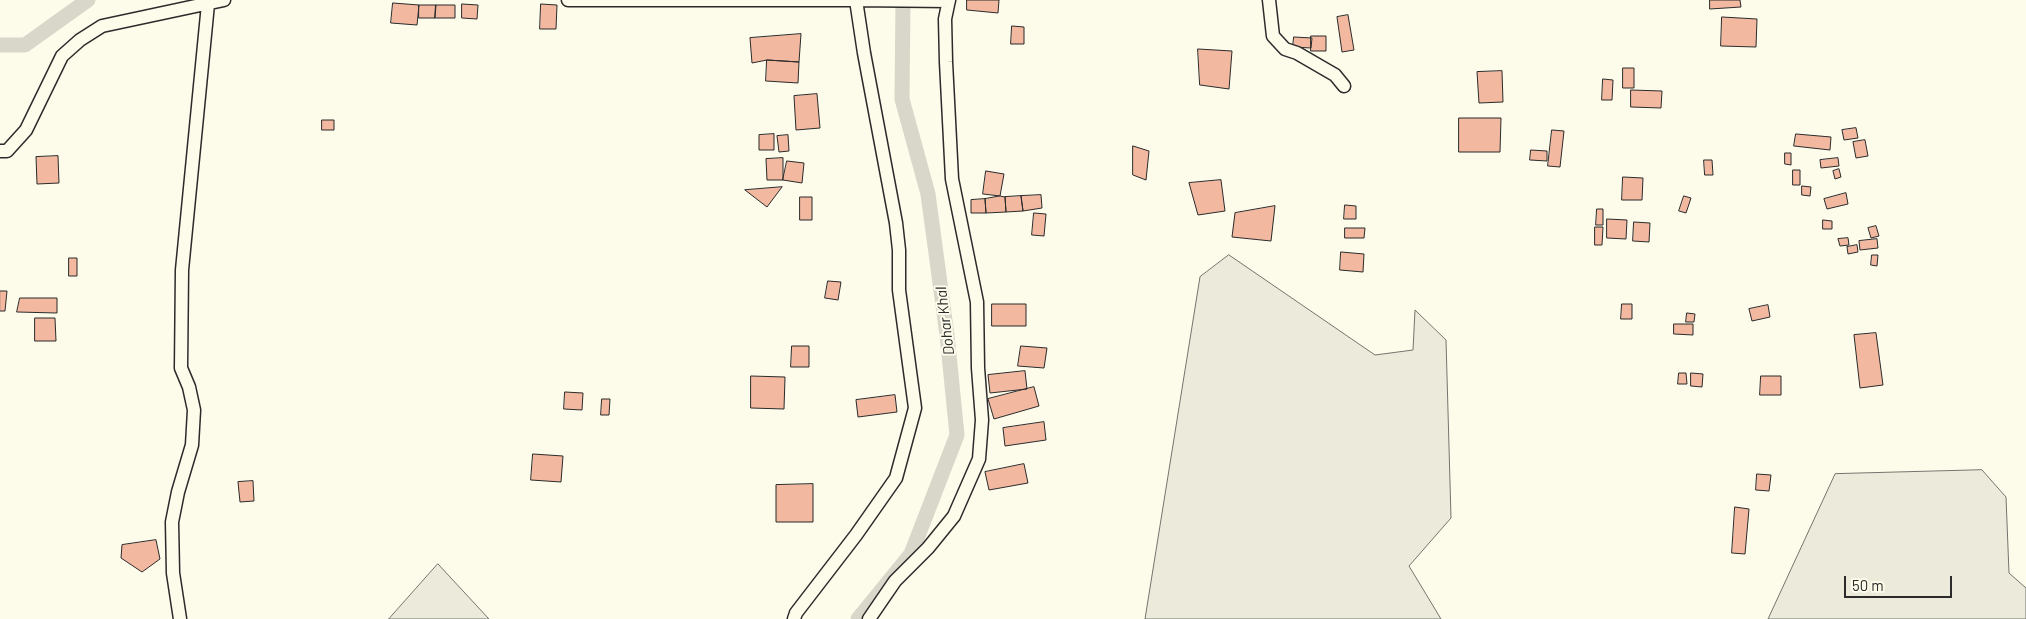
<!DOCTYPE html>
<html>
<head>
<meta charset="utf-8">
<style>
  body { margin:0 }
  #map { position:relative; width:2026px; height:619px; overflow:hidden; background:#fdfbea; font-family:Barlow,sans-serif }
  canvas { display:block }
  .scale { position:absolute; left:1844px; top:576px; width:108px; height:22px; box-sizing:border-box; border:2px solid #2b2b2b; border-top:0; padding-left:6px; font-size:15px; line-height:18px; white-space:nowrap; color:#2b2b2b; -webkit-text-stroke:4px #fdfbea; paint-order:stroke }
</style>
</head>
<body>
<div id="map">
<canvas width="2026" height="619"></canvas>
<div class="scale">50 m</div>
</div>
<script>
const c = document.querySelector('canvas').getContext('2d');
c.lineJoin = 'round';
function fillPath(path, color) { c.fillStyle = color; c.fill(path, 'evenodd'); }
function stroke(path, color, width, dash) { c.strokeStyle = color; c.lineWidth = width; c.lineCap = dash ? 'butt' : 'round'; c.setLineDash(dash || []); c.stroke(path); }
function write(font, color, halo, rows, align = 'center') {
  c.font = font + ' Barlow,sans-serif'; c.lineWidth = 4; c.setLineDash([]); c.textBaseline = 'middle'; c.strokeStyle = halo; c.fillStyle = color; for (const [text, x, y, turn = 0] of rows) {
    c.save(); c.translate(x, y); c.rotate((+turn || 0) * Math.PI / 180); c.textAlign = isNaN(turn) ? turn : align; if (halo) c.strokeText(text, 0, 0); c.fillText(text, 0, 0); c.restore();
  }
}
const green = new Path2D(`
  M1229,255L1375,355L1413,350L1415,310L1446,340L1451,518L1409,566L1441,619H1145L1200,277Z
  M1982,470L2006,497L2009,573L2026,588V619H1768L1835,474Z
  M438,564L489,619H389Z`);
fillPath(green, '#ecebdb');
stroke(green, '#74746e', 1);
stroke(new Path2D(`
  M0,45H25L88,0
  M858,619L911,554L957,435L947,335L928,194L902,99L903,0`), '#d8d7c9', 15);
const building = new Path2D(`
  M967,0H999L998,13L967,10Z
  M1710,0H1740L1741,7L1710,9Z
  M393,3L419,5L417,25L391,23Z
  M462,4L478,5L477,19L462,18Z
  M541,4L557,5L556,29H540Z
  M419,5H436L435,18H419Z
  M436,5H455V18H435Z
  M1348,15L1354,50L1342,52L1337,17Z
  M1722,17L1757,19L1756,47L1721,46Z
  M1012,26L1024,27V44H1011Z
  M801,34L799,62L767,60L752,63L750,38Z
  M1311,36H1326V51H1311Z
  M1294,37L1312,38L1311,48L1293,47Z
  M1198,49L1232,51L1229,89L1200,85Z
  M767,60L799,62L798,83L766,81Z
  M1623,68H1634V88H1623Z
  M1502,71L1503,102L1479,103L1477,72Z
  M1603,79L1613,80L1612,100H1602Z
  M1631,90L1662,91L1661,108L1631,107Z
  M817,94L820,128L796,130L794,96Z
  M1459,118H1501L1500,152H1459Z
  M322,120H334V130H322Z
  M1856,128L1858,138L1844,140L1842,130Z
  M1552,130L1564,131L1560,167L1548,166Z
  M774,134V150H759V135Z
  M1796,134L1831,137L1830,150L1794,146Z
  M788,135L789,151L779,152L777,136Z
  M1865,140L1868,156L1856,158L1853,142Z
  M1133,146L1149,151L1146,180L1133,175Z
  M1531,150L1547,151V161L1530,160Z
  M1785,153H1791V165L1785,164Z
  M58,156L59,183L37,184L36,157Z
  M783,158V180H767L766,159Z
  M1838,158L1839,166L1821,168L1820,160Z
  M1704,160H1712L1713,175H1705Z
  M787,161L804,163L802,183L783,180Z
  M1839,169L1841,177L1835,179L1833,171Z
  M1793,170H1800V185H1793Z
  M986,171L1004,174L1000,196L983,194Z
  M1623,177L1643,178L1642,200H1622Z
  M1221,180L1225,211L1198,215L1189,183Z
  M1802,186L1811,187L1810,196L1802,195Z
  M782,187L767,207L745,190Z
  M1846,193L1848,204L1827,209L1824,199Z
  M1041,195L1042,208L1023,211L1021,196Z
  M1000,196L1005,197L1006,212L986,213L985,199Z
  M1021,196L1023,211L1006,212L1005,197Z
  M1684,196L1691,198L1686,213L1679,211Z
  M800,197H812V220H800Z
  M985,199L986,213H971V200Z
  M1345,205L1356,206V219H1344Z
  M1275,206L1271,241L1232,237L1235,213Z
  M1597,209H1603V225H1596Z
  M1034,213L1046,214L1044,236L1032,235Z
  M1607,219L1627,220L1626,239L1607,238Z
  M1823,220L1832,221V229H1823Z
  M1634,222L1650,223L1649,242L1633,241Z
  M1876,226L1879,236L1871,238L1868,228Z
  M1595,227H1603L1602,245H1595Z
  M1345,228H1365L1364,238H1345Z
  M1848,238L1849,245L1840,246L1838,239Z
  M1877,239L1878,248L1860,250L1859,241Z
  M1857,245L1858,252L1848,254L1847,247Z
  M1341,252L1364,254L1363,272L1340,270Z
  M1872,255H1878L1877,266L1871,265Z
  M69,258H77V276H69Z
  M828,281L841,282L838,300L825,298Z
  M0,291H7L5,311H0Z
  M20,298H57V313L17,312Z
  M992,304H1026V326H992Z
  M1622,304H1632V319H1621Z
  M1768,305L1770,317L1752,321L1749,309Z
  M1687,313L1695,314L1694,322H1686Z
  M35,318H55L56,341H35Z
  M1674,324H1693V335L1674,334Z
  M1876,333L1883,385L1860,388L1854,335Z
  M792,346H809V367H791Z
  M1021,346L1047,348L1044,368L1018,366Z
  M1025,371L1027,389L990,393L988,375Z
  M1679,373H1686L1687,384H1678Z
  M1691,373L1703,374L1702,387L1691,386Z
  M751,376L785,377L784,409L751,408Z
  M1761,376H1781V395H1760Z
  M1034,387L1039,406L994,419L988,399Z
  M565,392L583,393L582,410L564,409Z
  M895,395L897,412L858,417L856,400Z
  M602,399H610L609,415H601Z
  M1044,422L1046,440L1005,446L1003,428Z
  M533,454L563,456L561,482L531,480Z
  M1024,464L1028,483L989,490L985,472Z
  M1757,474L1771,475L1769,491L1756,490Z
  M253,481L254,501L240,502L238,482Z
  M813,484V522H776V485Z
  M1735,507L1749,509L1745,554L1732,553Z
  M156,540L160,559L142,572L121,558L122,545Z`);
fillPath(building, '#f2b8a0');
stroke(building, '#2b2b2b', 1);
const minor = new Path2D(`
  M568,0H856
  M1269,0L1273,36L1285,49L1297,53L1335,75L1344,86
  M0,151H7L26,130L62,56L80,40L102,26L224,0
  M180,619L173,573L172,522L178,492L192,445L194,410L189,387L181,368L182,270L208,4
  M794,619L796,613L856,535L896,478L915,408L899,290V250L896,223L864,53L856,0L949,1
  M869,619L895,581L928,548L954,516L979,459L982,420L978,368L977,302L952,179L946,62L945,19L949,0`);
stroke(minor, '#2b2b2b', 15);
stroke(minor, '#fdfbea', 12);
write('italic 15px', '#2b2b2b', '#fdfbea', [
  ["Dohar Khal",945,321,-97]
]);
</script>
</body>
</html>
